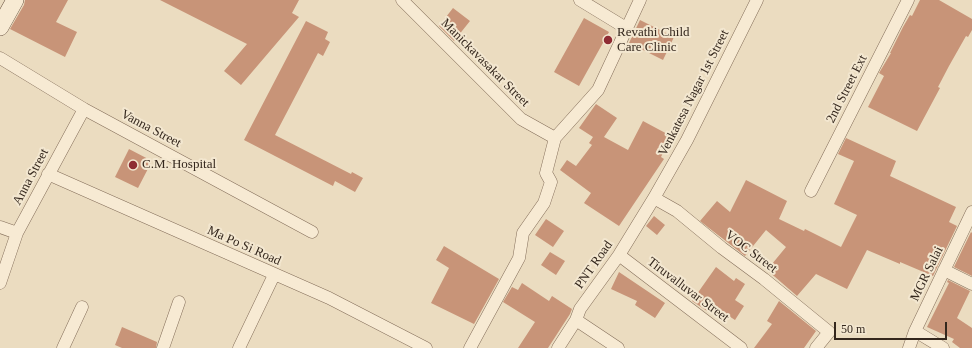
<!DOCTYPE html>
<html>
<head>
<meta charset="utf-8">
<style>
  body { margin:0 }
  #map { position:relative; width:972px; height:348px; overflow:hidden; background:#ebdcc0; font-family:"Times New Roman",serif }
  canvas { display:block }
  .scale { position:absolute; left:834px; top:322px; width:113px; height:18px; box-sizing:border-box; border:2px solid #34271d; border-top:0; padding-left:5px; font-size:12px; line-height:14px; white-space:nowrap; color:#34271d; -webkit-text-stroke:3px #f3e7d0; paint-order:stroke }
</style>
</head>
<body>
<div id="map">
<canvas width="972" height="348"></canvas>
<div class="scale">50 m</div>
</div>
<script>
const c = document.querySelector('canvas').getContext('2d');
c.lineJoin = 'round';
function fillPath(path, color) { c.fillStyle = color; c.fill(path, 'evenodd'); }
function stroke(path, color, width, dash) { c.strokeStyle = color; c.lineWidth = width; c.lineCap = dash ? 'butt' : 'round'; c.setLineDash(dash || []); c.stroke(path); }
function write(font, color, halo, rows, align = 'center') {
  c.font = font + ' "Times New Roman",serif'; c.lineWidth = 4; c.setLineDash([]); c.textBaseline = 'middle'; c.strokeStyle = halo; c.fillStyle = color; for (const [text, x, y, turn = 0] of rows) {
    c.save(); c.translate(x, y); c.rotate((+turn || 0) * Math.PI / 180); c.textAlign = isNaN(turn) ? turn : align; if (halo) c.strokeText(text, 0, 0); c.fillText(text, 0, 0); c.restore();
  }
}
fillPath(new Path2D(`
  M25,0H68L56,22L77,32L65,57L10,29L24,5Z
  M160,0H299L292,13L299,17L241,85L224,71L247,44Z
  M920,0H939L972,19V30L968,37L966,36L949,66L938,87L940,88L917,131L868,107L884,76L879,73L891,53H890L903,27L910,15L912,16Z
  M453,8L470,21L454,41L439,26Z
  M584,18L609,32L579,86L554,72Z
  M640,20L674,37L663,60L629,43Z
  M306,21L328,32L325,39L330,42L323,56L318,53L275,135L351,174L352,172L363,178L355,192L335,181L333,186L244,140Z
  M596,104L617,118L604,137L628,150L643,121L671,136L661,157L664,159L619,226L584,203L591,193L560,170L567,160L576,166L592,145L589,143L593,137L579,128Z
  M846,138L896,161L890,176L956,207L949,222L957,226L933,276L900,262V264L867,250L847,289L816,274L797,296L767,270L786,247L766,230L745,256L700,221L717,201L730,212L746,180L787,201L779,219L804,231L805,229L841,247L857,215L834,204L854,161L838,154Z
  M129,149L152,161L138,188L115,177Z
  M654,216L665,225L657,235L646,226Z
  M546,219L564,231L553,247L535,235Z
  M971,232L972,233V276L954,267Z
  M444,246L499,279L474,324L431,303L449,268L436,260Z
  M550,252L565,261L556,275L541,265Z
  M716,267L734,281L736,278L745,284L735,300L744,306L735,320L712,305L707,311L692,301Z
  M619,272L665,303L655,318L635,305L637,301L611,289Z
  M948,280L970,291L957,318L972,328V348H960L952,342L954,339L927,327L949,283L947,282Z
  M522,283L549,301L552,296L572,309L570,314L548,348H518L535,322L503,302L512,287L518,290Z
  M779,301L816,331L804,348H754L772,324L767,321Z
  M122,327L157,342L156,348H122L115,345Z`), '#c89478');
const street = new Path2D(`
  M402,0L521,119L555,138
  M580,0L626,28
  M0,58L84,109L312,232
  M48,174L329,298L426,348
  M811,191L908,0
  M654,198L677,211L722,248L764,279L829,332L816,348
  M0,227L17,233
  M619,255L741,348
  M944,270L972,284
  M0,283L17,233L84,109
  M576,320L618,348
  M915,331L943,348
  M63,348L82,307
  M163,348L179,302
  M239,348L274,275
  M470,348L519,258L523,233L544,203L551,182L546,173L555,138L598,90L640,0
  M558,348L576,320L580,309L619,255L654,198L687,140L757,0
  M909,348L915,331L972,212`);
const secondary = new Path2D(`
  M0,27L15,0`);
stroke(street, '#836d59', 13);
stroke(secondary, '#654e3d', 18);
stroke(street, '#f7ead3', 12);
stroke(secondary, '#f7ead3', 17);
for (const [x, y, r, color] of [
  [608,40,5,"#8f2c33"],
  [133,165,5,"#8f2c33"]
]) { const dot = new Path2D(); dot.arc(x, y, r, 0, 2 * Math.PI); c.fillStyle = color; c.fill(dot); stroke(dot, '#f3e7d0', 1.5); }
write('13px', '#34271d', '#f3e7d0', [
  ["Revathi Child",617,33],
  ["Care Clinic",617,48],
  ["C.M. Hospital",142,165]
], 'left');
write('13px', '#34271d', '#f3e7d0', [
  ["Manickavasakar Street",485,63,45],
  ["2nd Street Ext",847,89,-63],
  ["Venkatesa Nagar 1st Street",694,93,-63],
  ["Vanna Street",151,129,28],
  ["Anna Street",31,177,-62],
  ["Ma Po Si Road",244,246,24],
  ["VOC Street",751,252,37],
  ["PNT Road",594,265,-55],
  ["MGR Salai",927,274,-64],
  ["Tiruvalluvar Street",688,290,37]
]);
</script>
</body>
</html>
